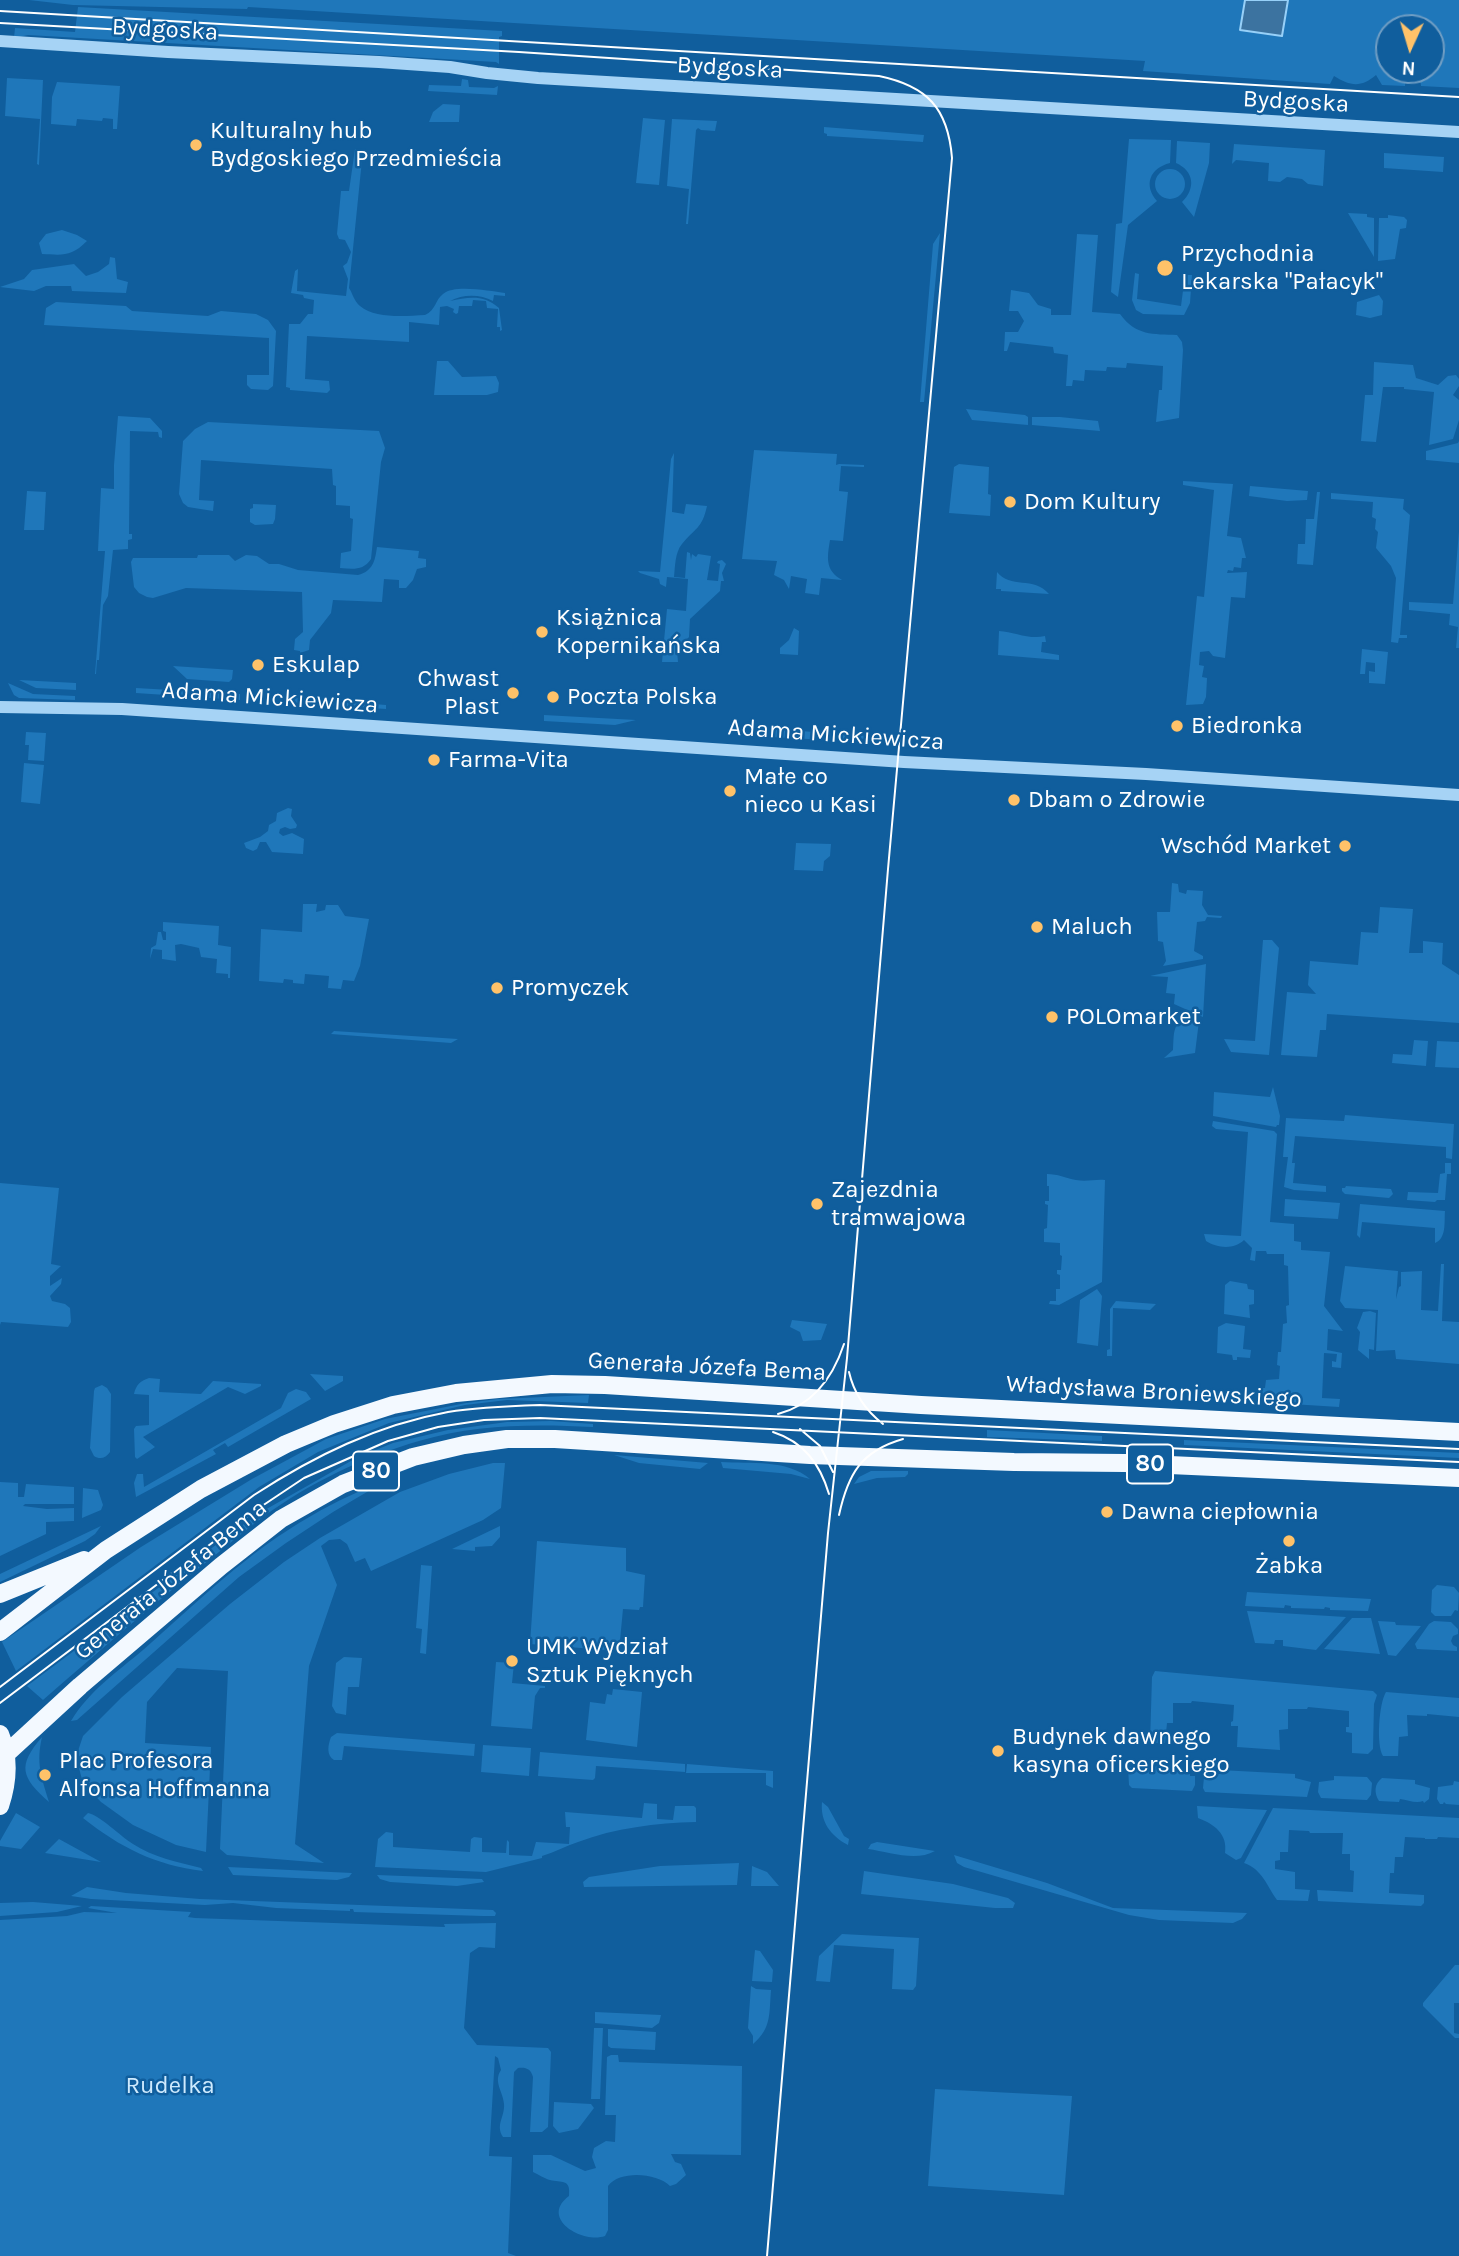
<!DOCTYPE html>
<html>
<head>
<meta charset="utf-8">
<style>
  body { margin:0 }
  #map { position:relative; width:1459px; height:2256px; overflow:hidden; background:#105e9d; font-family:Karla,sans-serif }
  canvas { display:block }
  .north { position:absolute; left:1375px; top:14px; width:70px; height:70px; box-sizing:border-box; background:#105e9d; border:2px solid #709ec4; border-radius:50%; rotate:184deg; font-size:19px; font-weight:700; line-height:28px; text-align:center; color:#fff }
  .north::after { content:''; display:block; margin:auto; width:24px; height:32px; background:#ffc269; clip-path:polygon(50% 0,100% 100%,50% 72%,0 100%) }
</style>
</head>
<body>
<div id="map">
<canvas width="1459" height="2256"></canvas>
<div class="north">N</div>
</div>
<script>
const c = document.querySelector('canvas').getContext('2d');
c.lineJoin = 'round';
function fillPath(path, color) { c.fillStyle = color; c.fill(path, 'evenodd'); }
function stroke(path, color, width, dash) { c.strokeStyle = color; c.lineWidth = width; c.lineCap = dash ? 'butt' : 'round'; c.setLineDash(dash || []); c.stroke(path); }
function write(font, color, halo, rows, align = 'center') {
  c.font = font + ' Karla,sans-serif'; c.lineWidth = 5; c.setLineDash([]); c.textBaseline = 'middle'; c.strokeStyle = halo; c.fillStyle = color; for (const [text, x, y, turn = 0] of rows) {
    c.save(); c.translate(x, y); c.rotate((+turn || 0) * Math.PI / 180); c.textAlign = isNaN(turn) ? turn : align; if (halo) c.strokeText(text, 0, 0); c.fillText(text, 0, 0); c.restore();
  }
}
fillPath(new Path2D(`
  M29,0H1459V88L1421,86L1420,77L1406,76L1405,86L1382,85L1376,75C1361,88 1350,86 1334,76L1330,84L1143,71L1145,61L248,7L247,9L73,5ZM1389,28H1431V70H1389Z
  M78,7L502,31V36L499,37V64L496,62L28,35L14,38L15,28L75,32Z
  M7,78L43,80L39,165L37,164L40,119L5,116Z
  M462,79L468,80L469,87L494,88L498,86L497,95L428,91L429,85L461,86Z
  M57,82L120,86L117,129H113V119L103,118L102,121L77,119L76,126L51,124L52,97Z
  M443,104L460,105L459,122H429L433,112Z
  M643,118L665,120L659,185L636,183Z
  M672,119L717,121L715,131L701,130L698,128L696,130L688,224H686L689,189L667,186Z
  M824,127L924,135L923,142L827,136V134L824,133Z
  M1129,139L1171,140L1170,163C1150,168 1143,185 1157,201L1128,225L1118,297L1111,292L1116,224L1122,223Z
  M1177,141L1210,143L1209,163L1194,217L1182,202C1196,188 1194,171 1176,163Z
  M1234,144L1325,150L1323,186L1308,184L1302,179L1287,177L1280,182L1268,181L1269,163L1236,160L1232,164Z
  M355,149L363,150L349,288C352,292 354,301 360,306C375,319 405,316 425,315C436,310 435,300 443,294C454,284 490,291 505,293V296L494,295L493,301C480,294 463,294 450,301C468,297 484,294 499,308L502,330L500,331V327H497L498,309L487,308L486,301L473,300L472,306H459L458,313L456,314L453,312L454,309L447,306L440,307L439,325L409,322V342L307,336L305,379L329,381L330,390L327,393L290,390V388L286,387L289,324H300L308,314H313L314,300L304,298L303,295L291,293L295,271L298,269L297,291L346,296L348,279L343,266L347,263L351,252L345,240L339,239L337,234L341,191H349Z
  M1384,153L1444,157L1443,172L1384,168Z
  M1155 184a15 15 0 1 1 30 0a15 15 0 1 1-30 0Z
  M1348,213L1367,214V217L1374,218V257Z
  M1388,215L1404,217L1407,220L1406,228L1400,229L1395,259L1378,261L1379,218H1388Z
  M62,230L77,235L87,241C71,257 63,255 42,254L39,243L46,234Z
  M940,233L924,402H920L933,244Z
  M1077,234L1098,235L1092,312L1120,314C1136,336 1153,334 1177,335L1182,342L1183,350L1179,418L1156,422L1159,390H1162L1163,366L1127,363L1126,368L1107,367L1106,371L1085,370L1084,381L1073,380L1072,386H1066L1068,355L1054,353L1053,347L1010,342L1007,351H1004L1005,332H1018L1024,321L1018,311H1009L1011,290L1029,293L1038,305L1051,309V315H1071Z
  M110,257L115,258L117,279L128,282L126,293L72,291L71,286H46L34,291L0,287L24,279L32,270L74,264L86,276L98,272L109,264Z
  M1135,273L1139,274L1137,299L1181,306L1185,275H1192L1190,303L1184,315L1143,314L1136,310L1132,300Z
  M1379,295L1383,301L1382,315L1370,318L1356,315L1357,302Z
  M56,302L126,306L132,311L208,316L221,311L256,314L268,320L276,331L273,386L268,390L251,389L247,385V375H269V338L44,325L46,308Z
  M437,361H448L462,377L496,376L499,383L498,392L487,395H434Z
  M1374,362L1413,365L1416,378L1438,385L1448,376L1456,375L1459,379V386L1453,395L1459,400V420L1453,439L1429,445L1434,392L1404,389V387H1383L1376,442L1361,441L1365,395H1373Z
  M966,409L1025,415L1028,417V425L972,420Z
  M118,416L150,418L162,431V438L159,437L158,432L130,431L129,534H132V539L128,540V549L113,550L108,596L103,605L99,660H97L96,674H95L105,551H98L101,488L114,489V465Z
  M1032,417H1060L1098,421L1100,431L1032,425Z
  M208,422L379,431L385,448L381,462L371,559C363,571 353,569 340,568L341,553L351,551L353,519L350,518V506L336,505V486L333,485L332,469L201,460L199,500L214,501L213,511L188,507L183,503L179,494L183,441L195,429Z
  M1459,441V463L1426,460V451L1458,443Z
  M754,450L837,454L836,465L839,464L864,465V467L841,466L839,491L848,492L843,541L830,540C827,558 825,570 842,580L821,578L819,595L805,593L807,579L791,576L789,589L784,580L774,575L777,561L742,559Z
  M674,453L672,512L684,514L686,504L707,506C702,529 695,528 682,544C675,552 675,567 674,577L685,578L687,552L690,553L691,560L692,554L696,557L698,554L711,556L707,580L718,581L720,564L717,563L718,561L722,560L726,564L722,573L724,581H721L720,591L690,619L689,637L677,651L678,662H662L667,609L686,611L688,579L667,577L666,587L660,584L659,579L640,573L638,571L660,572L671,459Z
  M959,464L989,467L988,494L991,495L990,516L949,513L954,467Z
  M1183,481L1233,484L1227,536L1241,538L1246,558H1242L1241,568L1234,567L1233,571L1228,570L1227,573L1247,572L1245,598L1231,597L1225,658L1213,656L1209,651L1200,652L1199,665L1204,666L1202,677L1207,678L1206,697L1203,704L1186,705L1197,596L1204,597L1214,490L1183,485Z
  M1250,486L1308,491L1307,500L1287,501L1249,496Z
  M27,491L46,492L44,530H24Z
  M1317,492H1320L1313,565L1297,564L1298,544H1305L1306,519H1314Z
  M1331,493L1404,499L1403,509L1410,515L1400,635H1407V638H1399L1398,643L1391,642L1396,578L1391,566L1376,548L1378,532L1375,529L1376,519L1372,517L1373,502L1331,499Z
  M253,504L276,505L275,519L273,524L255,525L250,522V509L253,508Z
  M1459,531V648H1456L1458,627L1449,625L1450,614L1409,610V602L1453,604Z
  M377,547L419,551L418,558L426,559V567L417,569L413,580L406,588H399V580L384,579L382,602L333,600L331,613L310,640L309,650L300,653V651L294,650L295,639L303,632L302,592L186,588L153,598L147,597L139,593L134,587L131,562L133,558H197L198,555H229L235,561L246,555L257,556L269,564H279L298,570L358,575C373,571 375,561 377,547Z
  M997,572C1010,589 1034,576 1049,594L1001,591V589H996Z
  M794,628L799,631L798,655L780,654V648L789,640Z
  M999,631C1014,632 1030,640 1045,636L1046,642H1042L1041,652L1059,655V660L998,655Z
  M1362,649L1388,652L1385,684L1369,683V671L1375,672V663L1366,662L1365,674H1360Z
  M173,666L233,670L232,679L229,682L187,679Z
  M19,680L76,683V690L36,688Z
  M8,683L33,694L75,696V700L19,698L14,695Z
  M136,688L240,694V700L136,693Z
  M285,697L386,705V709L285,702Z
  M544,715L636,720L615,725L544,721Z
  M773,729L869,736L868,738L844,741L772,737Z
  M26,732L46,733L44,761L28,760L29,745H25Z
  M24,763L44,765L40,804L21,802Z
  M288,808L292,809L291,816L297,825L296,828L290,829L285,827L280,829L279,833L283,836L292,833L304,839L303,854L272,852L266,842H260L257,849L253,851L246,848L244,843L260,837L268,831L269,825L276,821L277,813Z
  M796,843L831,844L830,856L824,861L823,871L794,870Z
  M1172,883L1178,884L1179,892L1186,894L1187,890L1203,891L1202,905L1208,915L1222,916L1221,918L1207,917L1205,921L1197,922L1194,951L1203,956V959L1163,966L1166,961L1163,942L1158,941L1157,912H1170Z
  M303,904H317L316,912L325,910L326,905H338L345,916L369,919L360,966L354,981L343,980L341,989L328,988L329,976L305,974L304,984L293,983V980L284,979L283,983L259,981L261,929L302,932Z
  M1380,907L1413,909L1409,953H1423V941L1443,943L1442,964L1459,975V1023L1327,1014L1326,1030H1320L1317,1057L1281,1055L1287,992L1316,994L1308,985L1310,961L1358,965L1361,932L1378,933Z
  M163,922L219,926L218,945L231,947L230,978H228V974L216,973L217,959L201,957L199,948L181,944L175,945L176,961L162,959V950L153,949L150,959L151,948L156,945L158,932H161L163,940H166V932L163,931Z
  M1263,940H1272L1279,948L1269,1055L1231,1052L1224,1039L1255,1041Z
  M1206,964L1203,1017L1174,1004L1175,994L1166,993L1168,977L1150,976Z
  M1185,1017L1199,1021L1195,1053L1164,1058L1173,1050C1174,1036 1172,1025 1185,1017Z
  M334,1031L458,1039L451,1043L331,1034Z
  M1414,1040L1428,1041L1426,1066L1392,1063L1393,1054L1412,1055Z
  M1437,1041L1459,1042V1068L1435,1067Z
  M1273,1087L1280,1116L1279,1125H1277L1276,1127L1213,1116L1214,1092L1270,1097Z
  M1345,1115L1454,1124L1452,1159L1446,1158V1147L1295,1136L1292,1163H1295L1293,1183L1326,1186V1192L1294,1190L1284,1187L1288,1157H1283L1286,1118L1344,1121Z
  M1213,1121L1274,1131L1277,1134L1270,1222L1294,1224V1241L1301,1242V1250L1330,1252L1324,1306L1343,1331L1328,1329L1327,1350L1342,1353L1341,1368L1332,1367V1361L1336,1362L1337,1354L1324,1353L1322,1398L1340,1399L1339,1407L1259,1402L1260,1388H1265L1266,1380L1279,1379L1280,1366L1277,1365L1278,1352H1281L1283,1324L1287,1323L1286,1306L1289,1305L1288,1266L1284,1265V1254H1267L1266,1251H1256L1255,1261L1250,1260L1252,1248L1244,1240C1234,1250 1217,1248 1206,1241L1204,1234L1241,1236L1248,1132L1216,1129L1212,1126Z
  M1445,1163H1451V1174H1447L1445,1200H1437L1435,1202L1407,1200L1408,1192L1438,1193L1440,1174L1445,1173Z
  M1047,1174C1058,1174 1065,1178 1076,1180C1087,1182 1095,1179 1105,1180L1102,1282L1059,1305L1049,1304L1050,1301H1056V1289H1060V1275L1057,1274V1270H1061L1062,1256L1060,1255V1243L1044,1242V1229L1047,1228L1048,1205L1045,1204V1201H1049V1186H1047Z
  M0,1183L59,1188L51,1264L61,1266L50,1276V1286L62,1278L61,1284L50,1296L52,1301L65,1304L70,1308L71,1322L68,1327L1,1322L0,1325Z
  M1346,1186L1391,1189L1393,1194L1389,1198L1345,1194L1342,1191V1188H1345Z
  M1285,1199L1340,1203L1338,1219L1284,1216Z
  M1360,1204L1445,1211C1444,1222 1447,1238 1435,1243V1228L1362,1222L1360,1238L1357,1235Z
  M1441,1264H1444L1442,1321L1459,1322V1364L1396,1359L1395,1350L1376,1351L1378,1310L1345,1308L1340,1301L1345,1266L1398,1271L1396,1299L1399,1287L1401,1286V1272L1422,1271L1421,1310L1438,1311Z
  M1230,1281L1247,1284L1248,1289L1254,1290V1304L1249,1305L1250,1318L1224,1314L1225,1285Z
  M1097,1289L1102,1296L1098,1346L1077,1343L1080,1300Z
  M1116,1301L1156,1304L1150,1310L1113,1308L1112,1356H1107V1350L1110,1349V1309Z
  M1370,1311L1376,1313L1374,1350L1369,1349V1359L1358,1350L1360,1332L1357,1328L1363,1312Z
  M792,1320L827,1324L821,1340L803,1341L800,1332L790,1327Z
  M1226,1323L1245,1326L1243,1349L1251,1350L1250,1358L1237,1357V1360H1233L1232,1355L1217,1353L1218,1327Z
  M310,1374L343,1376V1381L325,1391Z
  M149,1378L160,1379L159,1392L201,1394L213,1381L261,1384V1386L245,1394L228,1387L143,1437L155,1447L137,1459L135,1457L134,1429L136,1426L149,1425V1395L134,1394C136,1385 140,1381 149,1378Z
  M102,1385L107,1388L111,1394L110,1452C106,1458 100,1460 94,1456L90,1448L94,1391L95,1388Z
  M296,1389L306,1392L311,1399L228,1447L225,1443L213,1450L216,1454L136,1497L134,1483L137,1474H143L144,1487L281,1408L288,1393Z
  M589,1395L588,1403L507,1400L465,1405L389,1423L318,1452L259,1487L16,1671L2,1642L141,1547L252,1479L326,1439L385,1419L466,1403L498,1399Z
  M551,1421L593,1424V1427C534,1424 476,1424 419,1441C364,1457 309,1483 263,1517C244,1531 227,1546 209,1560C152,1605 97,1653 43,1700L27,1686L256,1515L358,1457L393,1443L448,1430L507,1422Z
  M987,1430L1102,1436V1441L987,1437Z
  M1184,1440L1459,1453V1458L1184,1445Z
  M614,1455L708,1463L700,1469L639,1463Z
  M721,1462C750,1464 787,1459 810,1479L791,1474L723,1468Z
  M493,1463H505L501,1508L483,1520L371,1571L365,1558L355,1562L347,1544L340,1539L329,1540L321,1546L337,1585L309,1666L295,1844L324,1863L227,1855L220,1849L228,1671L177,1668L147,1702L145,1743L211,1747L206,1852L176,1845L133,1825L101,1802L83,1783L76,1757L83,1736L122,1697L230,1604L284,1562L320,1538L400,1492L449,1474Z
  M871,1471H908V1474L905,1477L877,1478L854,1484L859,1477Z
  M389,1479L333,1512L286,1543L239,1577L77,1720L71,1721C88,1692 118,1671 143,1650C196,1603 249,1551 311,1516C336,1501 362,1490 389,1479Z
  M0,1482L18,1483V1497H24L26,1484L74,1487V1504H25L23,1506L47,1509L74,1508V1521L46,1522V1534L0,1556Z
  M83,1488L98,1490L103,1505L101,1510L82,1518Z
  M101,1526L95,1534L85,1541L0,1582V1574Z
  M500,1526V1537L492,1546L475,1547V1551L452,1549Z
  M537,1541L626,1548V1571L645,1575L643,1607H640L639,1610L623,1609L619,1651L530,1644Z
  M421,1565L432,1566L426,1654L420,1653L422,1629L416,1628Z
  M1437,1585L1454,1587L1459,1593L1458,1611L1455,1610L1451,1616H1435L1431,1612L1432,1590Z
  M1247,1592L1371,1599L1368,1611L1330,1610V1608L1325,1607L1324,1609L1291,1608V1606L1285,1605L1284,1608L1245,1606Z
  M1247,1611L1346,1617L1316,1650L1283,1646V1640H1275L1274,1644L1255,1643Z
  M1352,1618H1371L1380,1654L1324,1649Z
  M1378,1621L1395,1622L1396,1625L1421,1626L1396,1656L1388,1655Z
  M1434,1621L1451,1622L1458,1629V1634L1453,1636L1451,1641L1453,1645L1457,1647V1651L1417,1649L1415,1644L1429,1624Z
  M344,1657L362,1658L359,1687H348L346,1715L336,1713L332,1706L336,1663Z
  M496,1662L514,1663L512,1683L545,1686V1688H540L535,1696L532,1729L491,1726Z
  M1155,1671L1373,1691L1377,1695L1374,1704L1373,1749L1368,1754L1352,1753V1733L1346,1732V1727H1349V1711L1308,1707L1307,1709H1288V1729L1279,1730L1280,1750L1237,1747L1238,1726H1231V1722L1233,1721L1234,1705L1192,1701L1191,1703H1173V1723H1167L1165,1743H1150L1152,1677Z
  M613,1689L642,1692L637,1747L586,1740L590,1702L605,1704L607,1694L612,1695Z
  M1386,1692L1459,1698V1717L1427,1714V1716L1407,1715L1408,1736L1399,1737L1398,1756H1383C1376,1745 1379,1703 1386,1692Z
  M337,1733L475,1744L474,1756L344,1746L342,1760H334C326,1755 328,1745 331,1737Z
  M42,1737C36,1763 41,1776 49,1802C21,1777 17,1766 42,1737Z
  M483,1745L531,1748L529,1776L481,1772Z
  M540,1752L685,1764V1772L596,1766L595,1778L593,1780L538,1776Z
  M687,1764L773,1771V1788L766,1785V1773H686Z
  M1149,1766L1181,1768V1773H1190V1776H1195V1785L1192,1791L1132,1788L1129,1785L1128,1767Z
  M1220,1770L1295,1774V1778L1311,1782L1307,1797L1205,1792L1203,1788L1204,1777H1209V1774H1220Z
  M1334,1776L1367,1777L1372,1783L1371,1795L1367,1800L1321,1798L1318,1792L1319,1782L1334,1780Z
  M1382,1778L1415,1780V1784L1430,1788L1429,1799L1424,1803L1423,1801C1416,1804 1408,1800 1400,1799L1399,1802L1379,1801C1374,1793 1374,1784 1382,1778Z
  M1454,1781L1459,1782V1805L1446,1804L1444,1802L1443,1804H1440L1437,1799L1438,1787L1453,1785Z
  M822,1802L828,1807L844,1836L849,1839L848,1845C831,1836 820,1822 822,1802Z
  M644,1803L657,1804V1819L673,1820L675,1806H694L696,1808V1822C656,1823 615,1828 578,1842C566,1846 555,1852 542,1856V1858L486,1872L375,1867L378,1839L386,1832L393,1833V1847L470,1852L471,1839L474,1837L482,1838V1852L506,1853L507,1840L509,1842V1855L532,1856L536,1842L569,1844L570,1827H566L565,1812L642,1818Z
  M1197,1806L1267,1810L1241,1858L1236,1860L1225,1853C1228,1834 1214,1824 1198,1818Z
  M1273,1808L1459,1818V1838L1438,1837L1437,1839H1425V1838L1405,1837L1403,1857H1395L1394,1873H1390L1389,1893L1424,1895V1903L1421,1906L1318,1901L1317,1890L1353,1892L1354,1871L1350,1870V1854H1342L1343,1833H1310L1309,1831L1289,1830L1288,1852H1280V1860L1275,1861V1869L1295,1872V1889L1310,1890L1308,1901L1277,1900C1267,1886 1262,1869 1244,1863Z
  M16,1813L40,1827L21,1849L0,1846V1841Z
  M88,1813C101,1816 120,1836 133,1844C153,1857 177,1862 201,1868L203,1871C155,1865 121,1848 83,1818Z
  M59,1839L101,1862L45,1853Z
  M877,1842L935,1851C916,1862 889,1852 868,1849L871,1844Z
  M954,1855L1047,1883L1113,1908L1247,1913L1242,1919L1233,1923L1159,1920L1129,1915L964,1867L957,1863Z
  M739,1863L737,1885L584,1887L583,1882L589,1877L660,1866Z
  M752,1866L767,1872L779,1886H751Z
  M228,1867L352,1873L349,1877L337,1880L233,1875Z
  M864,1871L953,1884L1008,1898L1015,1903L1013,1908H995L861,1894Z
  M377,1875L482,1879L484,1882L457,1886L390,1882L380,1879Z
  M87,1887L126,1893L200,1899L493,1910L496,1913L495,1916H483L354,1912L353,1909H350V1911L276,1908L233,1903L205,1905L91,1899L71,1896Z
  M33,1902L82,1906L57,1912L0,1916V1903Z
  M91,1906L191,1912L188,1917L195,1918L445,1927L444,1924L496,1923L495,1948L479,1947L470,1953L464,2028L477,2045L548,2048L551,2052L548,2127L542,2132H530L533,2077C531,2069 526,2067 518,2068L514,2072L511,2137H503C495,2125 505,2117 504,2104C503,2091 493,2082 501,2070L498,2058L495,2056L489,2156L512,2157L508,2253L516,2256H0V1920L67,1916L84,1912L117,1913L88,1908Z
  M842,1934L919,1938L916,1986L913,1990L892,1989L894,1949L834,1945L830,1982L816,1981L819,1956Z
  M755,1950L760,1951L773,1970L772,1982L752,1981Z
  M1455,1965H1459V2003H1454V2033L1459,2034V2038H1455L1423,2006V2003Z
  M751,1986L756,1989L771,1990C769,2013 772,2028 753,2044V2036L748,2028Z
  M595,2012L661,2015L659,2023L652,2028L595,2023Z
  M594,2028H603L600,2099H591Z
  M608,2029L656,2032L655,2050L611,2048L608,2046Z
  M611,2055H618L619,2062L742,2066L741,2155L671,2154L675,2162L681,2164L686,2175L676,2184L670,2186C657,2173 620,2170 608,2186V2230L605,2236C582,2244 539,2218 569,2196C571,2178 561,2183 550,2180C545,2179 538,2174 533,2172V2155H551L585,2171L596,2168L592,2157L594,2148L606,2141L615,2142L616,2115H605L607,2057Z
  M935,2089L1072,2096L1064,2195L928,2186Z
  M554,2102L591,2104L594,2108L578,2129L559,2133L553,2126Z`), '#1f77ba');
const water = new Path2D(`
  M1245,0H1288L1282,36L1240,30Z`);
fillPath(water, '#3c73a0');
stroke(water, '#97d0f8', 2);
stroke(new Path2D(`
  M0,41L168,52L379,62L450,67L487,73L538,78L1459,132
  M0,707L122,709L904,762L1146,774L1459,795`), '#a6d3f5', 12);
stroke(new Path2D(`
  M0,1594L84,1560
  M0,1632L106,1550L201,1489L286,1444L334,1424L393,1405L456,1393L552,1384L605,1385L921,1405L1459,1432
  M0,1734C10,1758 8,1782 0,1806
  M6,1754L80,1686L221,1566L281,1519L343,1484L413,1457L464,1445L507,1439H555L810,1455L1014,1462L1125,1463L1459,1478`), '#f3f9ff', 18);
stroke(new Path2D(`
  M0,11L1459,97
  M0,23L519,52L879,76C927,86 948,108 952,158L888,869L847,1358L828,1533L767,2256
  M849,1372C854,1394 865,1410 883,1424
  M778,1414C813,1405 833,1377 844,1344
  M800,1429L820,1446L833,1472
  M773,1432C804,1442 820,1464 829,1494
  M839,1515C848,1474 861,1451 903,1439
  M0,1687L254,1495C314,1456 377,1425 448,1412C478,1407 509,1406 540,1405L1459,1449
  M0,1703L253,1512L304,1478L388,1441L438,1427L484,1420L540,1418L1459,1462`), '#fff', 2);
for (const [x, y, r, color] of [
  [196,145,7,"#ffc269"],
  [1165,268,9,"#ffc269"],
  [1010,502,7,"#ffc269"],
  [542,632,7,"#ffc269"],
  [258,665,7,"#ffc269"],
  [513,693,7,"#ffc269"],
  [553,697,7,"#ffc269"],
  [1177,726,7,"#ffc269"],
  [434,760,7,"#ffc269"],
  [730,791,7,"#ffc269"],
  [1014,800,7,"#ffc269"],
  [1345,846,7,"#ffc269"],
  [1037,927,7,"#ffc269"],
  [497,988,7,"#ffc269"],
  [1052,1017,7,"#ffc269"],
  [817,1204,7,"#ffc269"],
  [1107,1512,7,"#ffc269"],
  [1289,1541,7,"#ffc269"],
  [512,1661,7,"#ffc269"],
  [998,1751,7,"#ffc269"],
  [45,1775,7,"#ffc269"]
]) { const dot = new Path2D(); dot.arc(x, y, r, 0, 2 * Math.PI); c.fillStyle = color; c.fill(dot); stroke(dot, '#105e9d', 2.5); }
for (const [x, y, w] of [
  [1150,1464,46],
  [376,1471,46]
]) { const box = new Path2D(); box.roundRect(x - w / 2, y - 19.5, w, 39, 5); c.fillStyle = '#105e9d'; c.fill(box); stroke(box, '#fff', 2); }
write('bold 23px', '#fff', null, [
  ["80",1150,1464],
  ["80",376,1471]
]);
write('24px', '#fff', '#105e9d', [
  ["Bydgoska",165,30,3],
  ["Bydgoska",730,68,3],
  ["Bydgoska",1296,102,3],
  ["Adama Mickiewicza",270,698,4],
  ["Adama Mickiewicza",836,735,4],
  ["Generała Józefa Bema",707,1367,3],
  ["Władysława Broniewskiego",1154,1392,3],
  ["Generała Józefa Bema",171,1580,-39]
]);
write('24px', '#fff', '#105e9d', [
  ["Kulturalny hub",210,131],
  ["Bydgoskiego Przedmieścia",210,159],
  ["Przychodnia",1181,254],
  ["Lekarska \"Pałacyk\"",1181,282],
  ["Dom Kultury",1024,502],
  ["Książnica",556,618],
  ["Kopernikańska",556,646],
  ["Eskulap",272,665],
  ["Chwast",499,679,"right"],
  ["Plast",499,707,"right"],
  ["Poczta Polska",567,697],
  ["Biedronka",1191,726],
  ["Farma-Vita",448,760],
  ["Małe co",744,777],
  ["nieco u Kasi",744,805],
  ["Dbam o Zdrowie",1028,800],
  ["Wschód Market",1331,846,"right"],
  ["Maluch",1051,927],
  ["Promyczek",511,988],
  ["POLOmarket",1066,1017],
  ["Zajezdnia",831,1190],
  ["tramwajowa",831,1218],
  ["Dawna ciepłownia",1121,1512],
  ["Żabka",1289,1566,"center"],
  ["UMK Wydział",526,1647],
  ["Sztuk Pięknych",526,1675],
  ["Budynek dawnego",1012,1737],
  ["kasyna oficerskiego",1012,1765],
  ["Plac Profesora",59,1761],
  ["Alfonsa Hoffmanna",59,1789]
], 'left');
write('24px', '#ceeafe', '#105e9d', [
  ["Rudelka",170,2086]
]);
</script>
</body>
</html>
